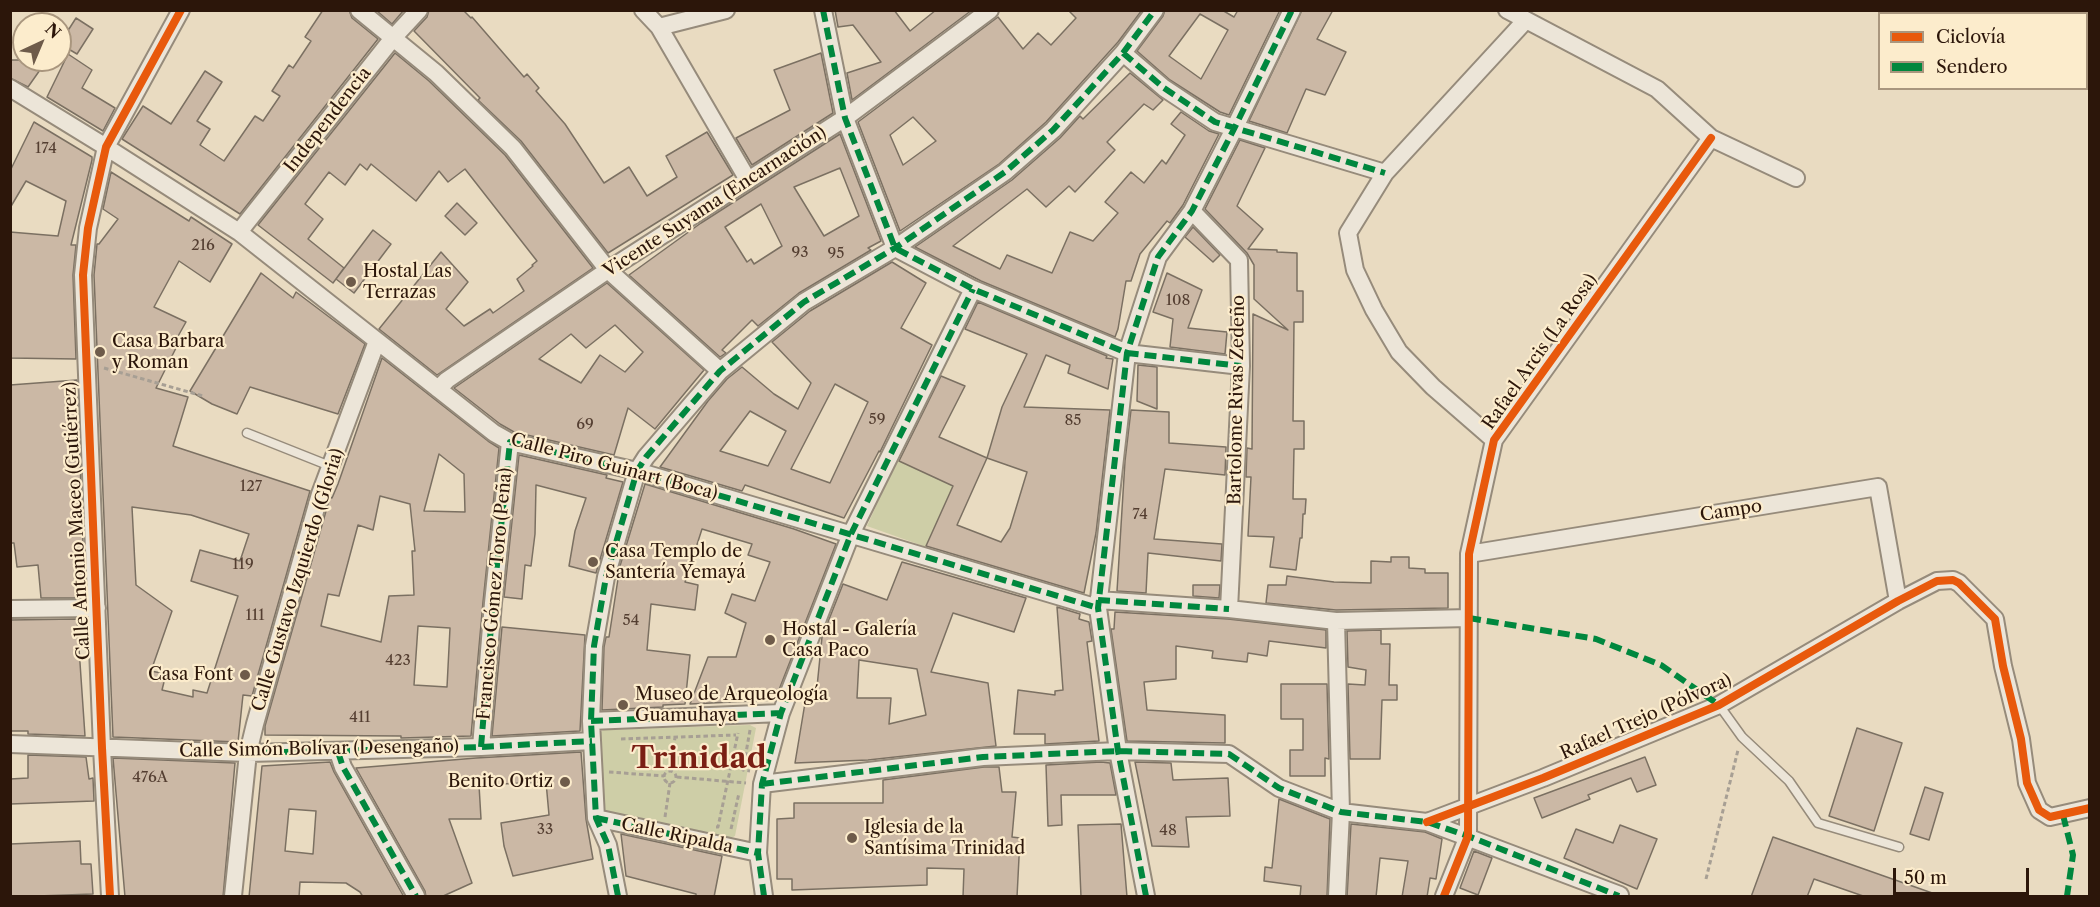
<!DOCTYPE html>
<html>
<head>
<meta charset="utf-8">
<style>
  body { margin:0 }
  #map { position:relative; width:2100px; height:907px; overflow:hidden; background:#e9dbc1; font-family:"Libre Caslon Text",serif }
  canvas { display:block }
  .frame { position:absolute; inset:0; border:12px solid #2c160a; pointer-events:none }
  .legend { position:absolute; left:1878px; top:12px; width:210px; height:78px; box-sizing:border-box; background:#fceccc; border:2px solid #a9967e; margin:0; padding:8px 10px; list-style:none; font-size:18px; color:#2c160a }
  .legend li { display:flex; align-items:center; gap:12px; height:30px }
  .legend b { width:30px; border:2px solid #a9967e }
  .north { position:absolute; left:12px; top:12px; width:60px; height:60px; box-sizing:border-box; background:#fceccc; border:2px solid #a9967e; border-radius:50%; rotate:44deg; font-size:16px; font-weight:700; line-height:24px; text-align:center; color:#2c160a }
  .north::after { content:''; display:block; margin:auto; width:21px; height:27px; background:#6e5b4a; clip-path:polygon(50% 0,100% 100%,50% 72%,0 100%) }
  .scale { position:absolute; left:1893px; top:868px; width:136px; height:27px; box-sizing:border-box; border:3px solid #2c160a; border-top:0; padding-left:8px; font-size:18px; line-height:21px; white-space:nowrap; color:#2c160a; -webkit-text-stroke:4px #fceccc; paint-order:stroke }
</style>
</head>
<body>
<div id="map">
<canvas width="2100" height="907"></canvas>
<div class="frame"></div>
<ul class="legend">
<li><b style="height:8px;background:#e8590c"></b>Ciclovía</li>
<li><b style="height:8px;background:#00873e"></b>Sendero</li>
</ul>
<div class="north">N</div>
<div class="scale">50 m</div>
</div>
<script>
const c = document.querySelector('canvas').getContext('2d');
c.lineJoin = 'round';
function fillPath(path, color) { c.fillStyle = color; c.fill(path, 'evenodd'); }
function stroke(path, color, width, dash) { c.strokeStyle = color; c.lineWidth = width; c.lineCap = dash ? 'butt' : 'round'; c.setLineDash(dash || []); c.stroke(path); }
function write(font, color, halo, rows, align = 'center') {
  c.font = font + ' "Libre Caslon Text",serif'; c.lineWidth = 4.5; c.setLineDash([]); c.textBaseline = 'middle'; c.strokeStyle = halo; c.fillStyle = color; for (const [text, x, y, turn = 0] of rows) {
    c.save(); c.translate(x, y); c.rotate((+turn || 0) * Math.PI / 180); c.textAlign = isNaN(turn) ? turn : align; if (halo) c.strokeText(text, 0, 0); c.fillText(text, 0, 0); c.restore();
  }
}
fillPath(new Path2D(`
  M897,460L953,486L926,547L867,526Z
  M750,725L756,728L735,836L729,839L603,812L598,735L603,730Z`), '#cecea7');
const building = new Path2D(`
  M323,10H349L352,18L378,39L240,214L122,139L143,106L171,124L205,71L222,82L197,121L210,129L200,145L224,161L255,116L263,121L280,96L272,91L289,65L293,68L311,41L305,37Z
  M376,10H404L392,24Z
  M429,10H463L471,18L472,17L524,77L527,74L539,88L536,91L565,124L604,183L629,167L647,196L677,177L666,156L707,132L733,175L608,253L521,141L478,100L480,98L414,31L427,17Z
  M835,10H894L910,31L936,10H972L852,100L847,73L881,62L853,25L838,27Z
  M1068,10H1142L1118,42L1046,122L999,164L900,231L858,122L998,17L1023,49L1038,33L1051,45L1076,18ZM913,117L936,141L903,165L890,135Z
  M1165,10H1222L1234,17L1238,10H1280L1229,115L1220,112L1170,80L1137,51L1163,16ZM1200,14L1228,30L1201,79L1169,56Z
  M1302,10H1333L1317,39L1346,52L1325,95L1306,89L1287,133L1249,121Z
  M76,18L93,29L77,54L60,44V23L69,29Z
  M395,53L429,81L505,155L593,268L437,375L379,329L441,252L468,282L446,309L464,326L490,309L493,313L524,291L517,279L533,266L532,265L537,261L465,169L448,182L439,171L416,201L371,164L367,170L360,164L345,185L329,172L305,204L323,219L308,239L344,268L333,283L258,225Z
  M821,53L833,113L752,165L736,138L790,110L774,70Z
  M68,54L92,70L82,88L115,108L103,131L47,97Z
  M10,60H47L28,87L10,78Z
  M1130,73L1163,100L1153,110L1144,104L1107,142L1115,150L1075,192L1069,186L1046,207L1027,189L953,246L1000,269L1007,255L1052,273L1070,232L1093,241L1118,213L1105,202L1131,172L1144,183L1162,160L1166,164L1185,135L1171,124L1181,112L1209,131L1219,134L1183,205L1170,223L1167,221L1140,254L1131,281H1126L1118,329L1115,337L981,281L915,247L1012,180L1060,138L1080,116L1083,119Z
  M34,122L92,157V160L71,245H76L73,275L76,359L10,358V232L58,236L66,201L26,181L10,208V171Z
  M840,134L881,241L868,248L871,250L799,293L758,326L752,320L722,350L726,353L720,357L629,275L701,223ZM840,168L859,216L824,236L794,187ZM761,204L782,246L754,264L751,259L747,262L725,227Z
  M1240,140L1265,148L1237,206L1263,229L1248,249L1277,250V252L1297,253V291H1303V322H1294L1293,421H1304V449H1294L1293,499H1306L1305,514H1303L1302,538H1300L1296,570L1270,567L1274,537L1248,536L1251,477H1246L1247,448L1252,449L1253,314L1288,330L1254,299V265L1247,253L1205,209Z
  M111,172L189,221L191,217L232,244L210,282L179,261L154,307L186,322L177,338L180,340L156,388L188,397L173,446L310,491L252,696L243,695L238,742L113,737L94,275L97,244H99L118,219L103,209ZM132,507L191,515L249,534L240,561L200,550L191,581L238,596L207,693L193,690V697L162,690L166,674L151,671L172,611L136,585Z
  M457,203L477,223L465,235L445,216Z
  M1193,227L1220,255L1213,262L1185,237Z
  M373,230L391,244L354,293L336,279Z
  M892,262L926,283L901,328L932,345L880,452L879,451L844,518L745,485L742,491L660,467L708,401L727,379L742,367L774,394L798,409L811,383L772,342L810,311ZM835,384L868,402L830,483L791,469ZM750,411L786,431L768,466L720,451Z
  M261,273L293,298L296,292L365,344L338,414L250,387L237,414L212,404L190,391Z
  M1167,273L1202,290L1188,328L1227,332L1225,354L1170,347L1173,319L1153,312Z
  M607,283L704,370L655,429L628,408L614,455L514,432L500,424L454,388ZM615,325L643,352L625,372L600,355L581,383L539,359L571,334L586,348Z
  M978,302L1107,356L1106,358L1113,359L1108,389L1068,373L1070,365L1046,355L1024,407L1110,410L1096,533L1084,593L926,546L953,486L899,461L941,376L965,386L939,437L987,458L1002,407L1027,354L965,329ZM987,458L1027,472L1010,528L1001,542L957,525Z
  M382,358L488,441L499,448L483,602L471,736L401,738V736L265,735V726L330,497L332,498L338,484ZM439,454L464,474L465,512L424,511ZM380,496L410,504L415,551H412L414,595L389,596L381,642L321,626L328,594L339,596L358,525L373,530ZM418,626L450,628L447,687L414,685Z
  M1138,365L1157,367V409L1137,401Z
  M77,380L85,598H41L38,565L17,567L14,543H10V385Z
  M1131,410L1169,412V443L1226,447L1225,475L1165,469L1154,539L1222,544L1221,561L1148,553L1146,593L1117,591L1125,461Z
  M519,455L607,475L606,478L623,482L596,573L569,566L575,531L586,498L536,485L535,534L531,566L525,565L522,599L504,597Z
  M645,484L794,529L836,544L775,700L690,704L708,657H736L746,623L725,613L732,594L755,601L770,562L748,555L752,544L702,529L685,582L698,585L695,610L651,604L647,650L690,655L685,704L663,705V707L602,710L604,647L606,637H609L618,579H616Z
  M1391,557H1409V568L1425,569V573H1448V608L1336,610L1266,603L1268,585H1286L1287,576L1334,582L1371,583V561L1391,562Z
  M902,562L1026,598L1014,632L953,613L931,672L988,683L996,746L868,760L795,763L806,697H816L822,637L843,584L887,600ZM859,660L917,669L926,715L889,724L891,698H857Z
  M1193,585H1220L1219,598L1193,596Z
  M1057,607L1080,614L1079,619L1089,622L1092,641L1087,642L1099,741L1045,744V734H1014L1018,690L1055,695V691L1063,690Z
  M1115,612L1228,619L1326,630V648L1269,641L1267,656L1248,653L1247,662L1212,658L1213,651L1176,646V679L1144,682L1147,710L1225,715V743L1127,741L1111,629H1114Z
  M77,619L85,736L28,734V731H10V620Z
  M502,627L585,635L580,731L492,736Z
  M1381,630V644H1390L1389,685H1397V700H1382L1380,759H1350L1348,684L1365,685L1366,670L1348,667L1347,631Z
  M1281,684H1327L1329,759L1325,758V776H1290V750H1303V719H1281Z
  M1857,728L1902,743L1874,831L1829,816Z
  M581,752L586,819L593,859L513,876L504,846L501,823L549,815L546,782L479,785L481,819H449L472,883L441,897H426L425,891L356,768L476,758Z
  M28,755L86,757L89,779L93,778L94,801L10,804V779L28,778Z
  M1645,757L1656,785L1637,792L1631,778L1588,795L1590,799L1542,818L1534,798Z
  M113,758L235,763L223,897H125Z
  M330,762L334,772L404,897H363L360,892L346,883L300,882L299,897H249L262,766ZM289,809L316,811L313,854L285,851Z
  M1101,762L1110,763L1116,795H1061L1062,825L1048,826L1046,765Z
  M1135,762L1171,763L1173,780L1228,778L1230,816L1186,817L1189,847L1152,846Z
  M984,767H999L1002,792H1016L1012,837L1020,838L1017,897H963L964,869L927,868V885L792,890V879H777V819L794,818V803H883V780Z
  M1925,787L1943,793L1929,840L1910,834Z
  M1279,799L1330,819L1327,897H1300L1301,886L1264,881L1265,867L1272,868Z
  M1121,824L1127,897H1081L1078,825Z
  M1351,824L1425,832L1442,839L1436,879L1430,878L1427,897H1402L1408,861L1380,858L1376,897H1347Z
  M1620,825L1657,839L1637,889L1564,858L1576,829L1613,843Z
  M621,834L722,856L714,897H696V894L626,876Z
  M1773,837L1935,894V897H1866L1814,879L1807,897H1751Z
  M80,841L81,864H91L93,894L10,897V844Z
  M1474,851L1492,858L1478,895L1460,888Z`);
fillPath(building, '#cbb8a5');
stroke(building, '#7b7062', 1.5);
const lane = new Path2D(`
  M247,433L330,466
  M1719,705L1742,737L1789,781L1818,823L1899,847`);
const street = new Path2D(`
  M359,10L436,73L513,148L608,270L720,371
  M643,10L659,27L748,180
  M823,10L845,118L895,248L973,289L1127,353L1241,366
  M1507,10L1657,89L1711,138L1796,178
  M659,27L726,10
  M1123,53L1164,88L1215,122L1385,173
  M10,88L106,147L239,232L494,433L510,442L637,471L1098,608
  M1192,211L1239,260L1241,366L1229,609
  M239,232L393,38L419,10
  M438,389L447,380L608,270L845,118L990,10
  M1494,440L1433,387L1399,352L1374,310L1355,270L1348,233L1385,173L1525,21
  M1469,554L1878,487L1898,601
  M1098,600L1229,609L1336,621L1469,618
  M10,609L97,608
  M1336,621L1341,812L1337,896
  M591,721L781,713
  M10,744L248,753L481,747L592,741
  M481,747L493,603L510,442
  M338,752L343,767L416,896
  M762,784L983,757L1118,751L1229,754L1279,788L1341,812L1427,822L1620,895
  M596,818L758,853
  M1427,822L1543,778L1719,705L1898,601L1937,581L1953,580L1959,583L1995,619L2003,666L2021,739L2027,783L2039,810L2050,817L2090,808
  M110,896L102,748L83,275L88,228L106,147L181,10
  M233,896L248,753L255,724L320,494L377,341
  M618,896L608,845L596,818L591,721L594,646L606,577L637,471L646,457L720,371L804,302L895,248L1005,172L1053,130L1123,53L1155,10
  M764,896L758,853L762,784L781,713L851,534L973,289
  M1146,896L1118,751L1098,608L1127,353L1158,257L1192,211L1234,129L1292,10
  M1444,896L1468,836L1469,554L1494,440L1711,138`);
stroke(lane, '#968b7b', 11);
stroke(street, '#968b7b', 20);
stroke(new Path2D(`
  M104,368L203,396
  M750,730L743,770L750,771
  M621,739L736,735
  M671,770L675,737
  M664 777a6 6 0 1 1 12 0a6 6 0 1 1-12 0Z
  M609,772L664,776
  M677,777L746,783
  M665,817L670,783
  M716,827H718L738,733
  M731,829L739,793
  M1706,879L1738,750`), '#a79f94', 3, [4.5, 3]);
stroke(lane, '#ece5d8', 8);
stroke(street, '#ece5d8', 16);
stroke(new Path2D(`
  M823,10L845,118L895,248L973,289L1127,353L1241,366
  M1123,53L1164,88L1215,122L1385,173
  M1098,600L1229,609
  M1469,618L1596,639L1661,665L1719,705
  M591,721L781,713
  M481,747L493,603L510,442L637,471L1098,608
  M338,752L343,767L416,896
  M248,753L481,747L592,741
  M762,784L983,757L1118,751L1229,754L1279,788L1341,812L1427,822L1468,836L1619,896
  M2063,815L2073,855L2067,896
  M596,818L758,853
  M618,896L608,845L596,818L591,721L594,646L606,577L637,471L646,457L720,371L804,302L895,248L1005,172L1053,130L1123,53L1155,10
  M764,896L758,853L762,784L781,713L851,534L973,289
  M1146,896L1118,751L1098,608L1127,353L1158,257L1192,211L1234,129L1292,10`), '#00873e', 6, [12, 6]);
stroke(new Path2D(`
  M1427,822L1543,778L1719,705L1898,601L1937,581L1953,580L1959,583L1995,619L2003,666L2021,739L2027,783L2039,810L2050,817L2090,808
  M110,896L102,748L83,275L88,228L106,147L181,10
  M1444,896L1468,836L1469,554L1494,440L1711,138`), '#e8590c', 8);
for (const [x, y, r, color] of [
  [351,282,6,"#6e5b4a"],
  [100,352,6,"#6e5b4a"],
  [593,562,6,"#6e5b4a"],
  [770,640,6,"#6e5b4a"],
  [245,675,6,"#6e5b4a"],
  [623,705,6,"#6e5b4a"],
  [565,782,6,"#6e5b4a"],
  [852,838,6,"#6e5b4a"]
]) { const dot = new Path2D(); dot.arc(x, y, r, 0, 2 * Math.PI); c.fillStyle = color; c.fill(dot); stroke(dot, '#fceccc', 2); }
write('15px', '#543e31', null, [
  ["174",46,149],
  ["216",203,246],
  ["93",800,253],
  ["95",836,254],
  ["108",1178,301],
  ["59",877,420],
  ["85",1073,421],
  ["69",585,425],
  ["127",251,487],
  ["74",1140,515],
  ["119",243,565],
  ["111",255,616],
  ["54",631,621],
  ["423",398,661],
  ["411",360,718],
  ["476A",150,778],
  ["33",545,830],
  ["48",1168,831]
]);
write('18px', '#2c160a', '#fceccc', [
  ["Independencia",328,120,-52],
  ["Vicente Suyama (Encarnación)",715,202,-33],
  ["Rafael Arcis (La Rosa)",1540,352,-55],
  ["Bartolome Rivas Zedeño",1237,400,-89],
  ["Calle Piro Guinart (Boca)",614,467,15],
  ["Campo",1731,511,-9],
  ["Calle Antonio Maceo (Gutiérrez)",77,521,-93],
  ["Calle Gustavo Izquierdo (Gloria)",298,580,-73],
  ["Francisco Gómez Toro (Peña)",495,594,-85],
  ["Rafael Trejo (Pólvora)",1646,717,-24],
  ["Calle Simón Bolívar (Desengaño)",319,749,-1],
  ["Calle Ripalda",677,836,12]
]);
write('18px', '#2c160a', '#fceccc', [
  ["Hostal Las",363,272],
  ["Terrazas",363,293],
  ["Casa Barbara",112,342],
  ["y Roman",112,363],
  ["Casa Templo de",605,552],
  ["Santería Yemayá",605,573],
  ["Hostal - Galería",782,630],
  ["Casa Paco",782,651],
  ["Casa Font",233,675,"right"],
  ["Museo de Arqueología",635,695],
  ["Guamuhaya",635,716],
  ["Benito Ortiz",553,782,"right"],
  ["Iglesia de la",864,828],
  ["Santísima Trinidad",864,849]
], 'left');
write('bold 30px', '#7a1f14', '#fceccc', [
  ["Trinidad",699,759]
]);
</script>
</body>
</html>
